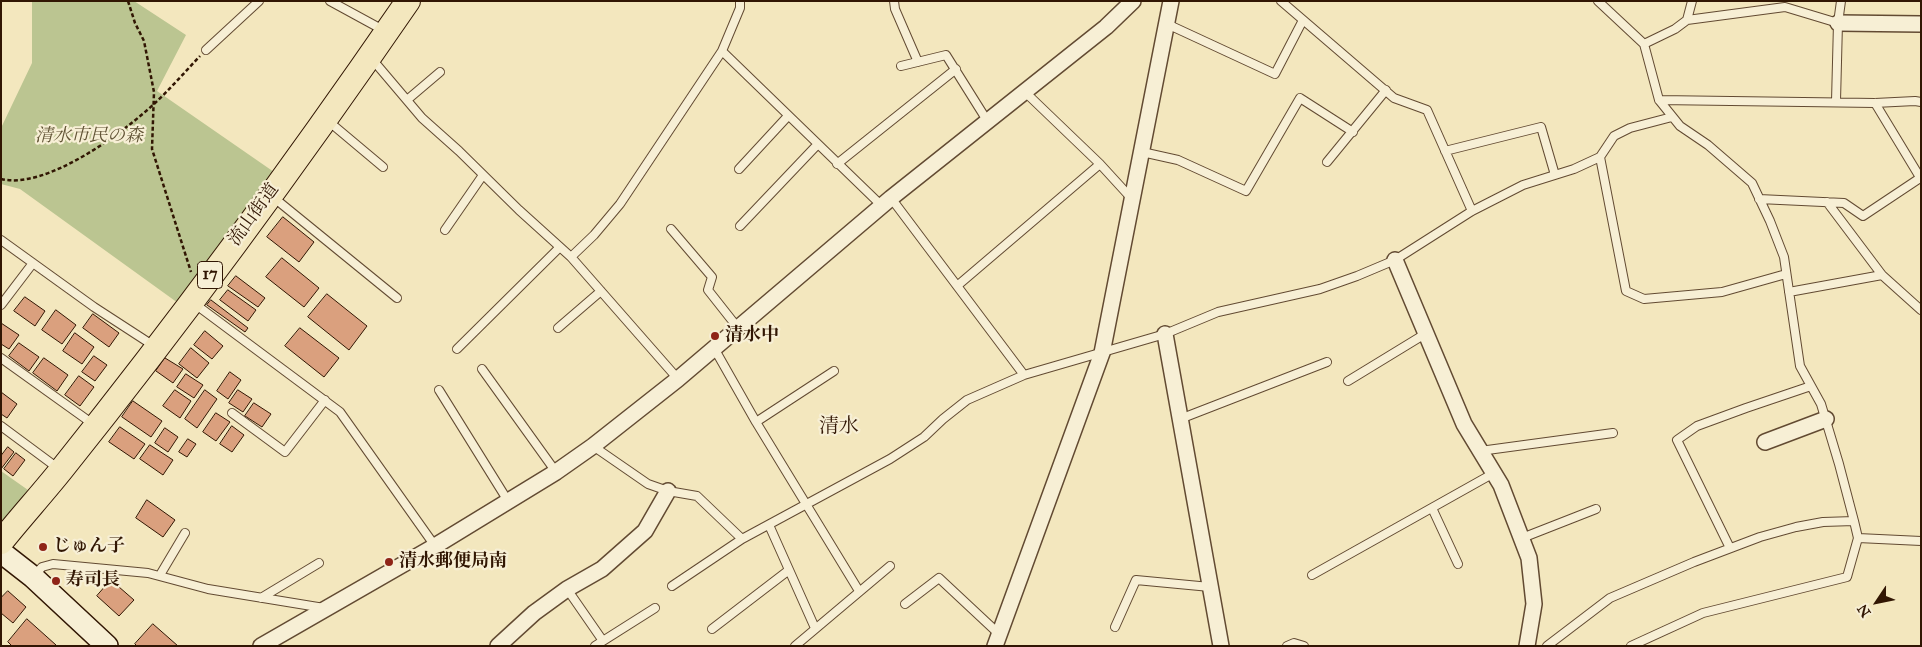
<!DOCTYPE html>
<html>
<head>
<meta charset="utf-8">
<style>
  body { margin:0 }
  #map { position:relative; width:1922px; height:647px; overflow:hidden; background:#f3e7be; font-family:"IM FELL Great Primer",serif }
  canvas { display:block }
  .frame { position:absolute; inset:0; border:2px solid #311603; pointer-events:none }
  .north { position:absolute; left:1852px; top:577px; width:50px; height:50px; -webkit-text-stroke:4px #f7efd5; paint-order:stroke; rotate:236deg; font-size:14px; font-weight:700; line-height:20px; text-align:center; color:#311603 }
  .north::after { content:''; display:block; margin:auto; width:18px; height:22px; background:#311603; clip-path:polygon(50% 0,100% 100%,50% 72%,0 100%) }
</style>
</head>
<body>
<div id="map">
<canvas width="1922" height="647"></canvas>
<div class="frame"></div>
<div class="north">N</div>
</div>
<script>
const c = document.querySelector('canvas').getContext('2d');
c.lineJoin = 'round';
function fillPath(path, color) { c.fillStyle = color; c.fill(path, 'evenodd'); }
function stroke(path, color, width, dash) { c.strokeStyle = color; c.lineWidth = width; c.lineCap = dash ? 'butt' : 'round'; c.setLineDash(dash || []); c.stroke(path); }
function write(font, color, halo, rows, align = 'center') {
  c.font = font + ' "IM FELL Great Primer","Noto Serif JP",serif'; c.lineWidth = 4.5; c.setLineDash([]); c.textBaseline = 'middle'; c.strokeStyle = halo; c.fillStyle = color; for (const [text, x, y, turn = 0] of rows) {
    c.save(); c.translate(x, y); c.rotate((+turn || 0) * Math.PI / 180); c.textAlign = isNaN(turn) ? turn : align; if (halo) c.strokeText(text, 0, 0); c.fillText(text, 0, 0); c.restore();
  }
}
fillPath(new Path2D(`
  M32,1H134L186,35L157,91L274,172L178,303L20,189L1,184V128L32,63Z
  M1,471L28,490L3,522L1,521Z`), '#bbc591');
const building = new Path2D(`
  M283,217L314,242L299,262L267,237Z
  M282,258L319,288L304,307L266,277Z
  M236,276L265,298L258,307L228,286Z
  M228,290L256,310L248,321L220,300Z
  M327,294L367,326L349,350L308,317Z
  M25,297L45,311L35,326L14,311Z
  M211,300L248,328L245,332L207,305Z
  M56,310L76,325L62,344L42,330Z
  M93,314L119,333L109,347L83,328Z
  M1,323L19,335L9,349L1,344Z
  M300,328L339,358L324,377L285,346Z
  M205,331L223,346L212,359L194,345Z
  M75,333L94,347L82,364L63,351Z
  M19,343L39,357L29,371L9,356Z
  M191,348L209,363L197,378L179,364Z
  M94,356L107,365L95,381L82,372Z
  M44,358L68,375L57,391L33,373Z
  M165,358L183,369L173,383L156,371Z
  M230,372L241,380L228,399L217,391Z
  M186,374L203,385L194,398L177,387Z
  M79,376L94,387L80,406L65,395Z
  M175,390L191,401L180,418L163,406Z
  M205,390L217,399L197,428L185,419Z
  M238,390L252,399L243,412L229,403Z
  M1,392L17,404L7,418L1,414Z
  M133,401L162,421L151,437L122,417Z
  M254,403L271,414L262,427L245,416Z
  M216,413L230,422L216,441L203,432Z
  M232,426L244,435L232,452L220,444Z
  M120,427L145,444L134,459L109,442Z
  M165,428L178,437L168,452L155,443Z
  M188,439L196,444L187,457L179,452Z
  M150,445L173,460L163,475L140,459Z
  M8,447L14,452L1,469V456Z
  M16,453L25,460L13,476L4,469Z
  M147,500L175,520L163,537L136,518Z
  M111,580L134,600L119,616L97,596Z
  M8,591L26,607L13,623L1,613V598Z
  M27,619L56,645L55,646H12L8,642Z
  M153,624L178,646H137L135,644Z`);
fillPath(building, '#daa07e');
stroke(building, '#311603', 1);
const lane = new Path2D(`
  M330,1L385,31
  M894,1L895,9L918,62
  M1281,1L1394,98L1427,110L1472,211
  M1598,1L1644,44L1659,100L1680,126L1708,145L1752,183L1770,221L1784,257L1800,366L1821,404L1839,464L1854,521L1858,538L1847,577L1703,613L1631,646
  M1687,20L1785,7L1838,23
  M1167,24L1275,74L1303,20
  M1644,44L1675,29L1687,20L1692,1
  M206,50L259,1
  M722,51L882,206
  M372,59L422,118L459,151L519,210L571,257L678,379
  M901,66L946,55L988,122
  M1025,92L1100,164L1132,199
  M407,100L440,72
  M1659,100L1875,103L1915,101L1921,102
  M1836,101L1838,23L1841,1
  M1875,103L1921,179
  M327,120L383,167
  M1445,151L1541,127L1555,175
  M1142,152L1178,160L1246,191L1300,98L1353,132
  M1600,157L1626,291L1644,299L1722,292L1786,274
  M1327,162L1386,90
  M837,164L956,69
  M739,169L788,116
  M273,197L397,298
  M891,198L1024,375
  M1759,199L1844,203L1863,216L1920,178
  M1827,202L1882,275L1921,310
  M740,226L817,145
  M671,229L712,277L708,290L738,328
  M445,230L483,175
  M1,240L94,307L154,346
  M571,257L594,235L620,204L722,51L740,8V1
  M957,286L1100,164
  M1789,292L1882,275
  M195,304L340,412L435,546
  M1,305L33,263
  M558,328L601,291
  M714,348L756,422L859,591
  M457,349L560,247
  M1,358L93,424
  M482,369L556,472
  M1348,381L1425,334
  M439,390L508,501
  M232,413L285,452L325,400
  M1180,419L1327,362
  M756,422L834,371
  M1,426L59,469
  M593,446L648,484L668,491L697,496L742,539
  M1480,451L1613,433
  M1432,508L1458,564
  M769,525L815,628
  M1522,538L1596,509
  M1858,538L1921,541
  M1730,548L1677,440L1697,426L1746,408L1811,386
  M160,575L185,533
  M1312,575L1494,473
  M34,576L42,567L53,564L148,573L208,589L324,608
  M672,586L742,539L890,459L924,437L943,419L967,400L1024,375L1165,334L1218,312L1320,289L1357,276L1395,260L1472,211L1523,185L1574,169L1600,157L1614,136L1630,128L1672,117
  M567,589L603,641
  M261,598L319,563
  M905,604L939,578L1000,635
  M1115,627L1136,580L1210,587
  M712,629L789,570
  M595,646L655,608
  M795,646L890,566
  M1287,646L1294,643L1304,646
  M1547,646L1610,598L1694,562L1760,537L1796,527L1823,522L1854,521`);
const street = new Path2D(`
  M1838,23L1921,24
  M1395,260L1464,424L1501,485L1529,558L1534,604L1527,646
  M1165,334L1221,646
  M1765,442L1826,419
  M261,646L435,546L556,472L593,446L678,379L891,198L1106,27L1133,1
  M498,646L534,613L567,589L602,569L645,531L668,491
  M995,646L1102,353L1171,1`);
const secondary = new Path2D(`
  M1,552L33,577L107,646`);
const primary = new Path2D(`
  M1,542C21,517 42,494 62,469C183,318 298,161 408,1`);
stroke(lane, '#624a32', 10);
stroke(street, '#624a32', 18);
stroke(secondary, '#311603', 24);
stroke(primary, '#311603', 26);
stroke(new Path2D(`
  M128,1L135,23L144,41L154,92L152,149L191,272
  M1,179C46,190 123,133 155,103C170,89 185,72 200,56`), '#311603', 2.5, [4, 2.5]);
stroke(lane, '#f7efd5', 8);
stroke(street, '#f7efd5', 15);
stroke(secondary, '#f7efd5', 21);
stroke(primary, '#f3e7be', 24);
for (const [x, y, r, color] of [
  [715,336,5,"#8f2418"],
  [43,547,5,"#8f2418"],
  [389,562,5,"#8f2418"],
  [56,581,5,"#8f2418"]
]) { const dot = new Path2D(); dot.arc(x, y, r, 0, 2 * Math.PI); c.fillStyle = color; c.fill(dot); stroke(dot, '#f7efd5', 2); }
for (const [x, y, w] of [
  [210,275,25]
]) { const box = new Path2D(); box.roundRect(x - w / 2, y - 13.5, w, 27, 4); c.fillStyle = '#f7efd5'; c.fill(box); stroke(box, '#311603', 1); }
write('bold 16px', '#311603', null, [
  ["17",210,275]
]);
write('italic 18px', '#615335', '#f7efd5', [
  ["清水市民の森",89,137]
]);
write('18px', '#311603', '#f7efd5', [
  ["流山街道",254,215,-54]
]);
write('bold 18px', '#311603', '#f7efd5', [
  ["清水中",725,336],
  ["じゅん子",53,547],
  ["清水郵便局南",399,562],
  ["寿司長",66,581]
], 'left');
write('20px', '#311603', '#f7efd5', [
  ["清水",839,427]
]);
</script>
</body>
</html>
